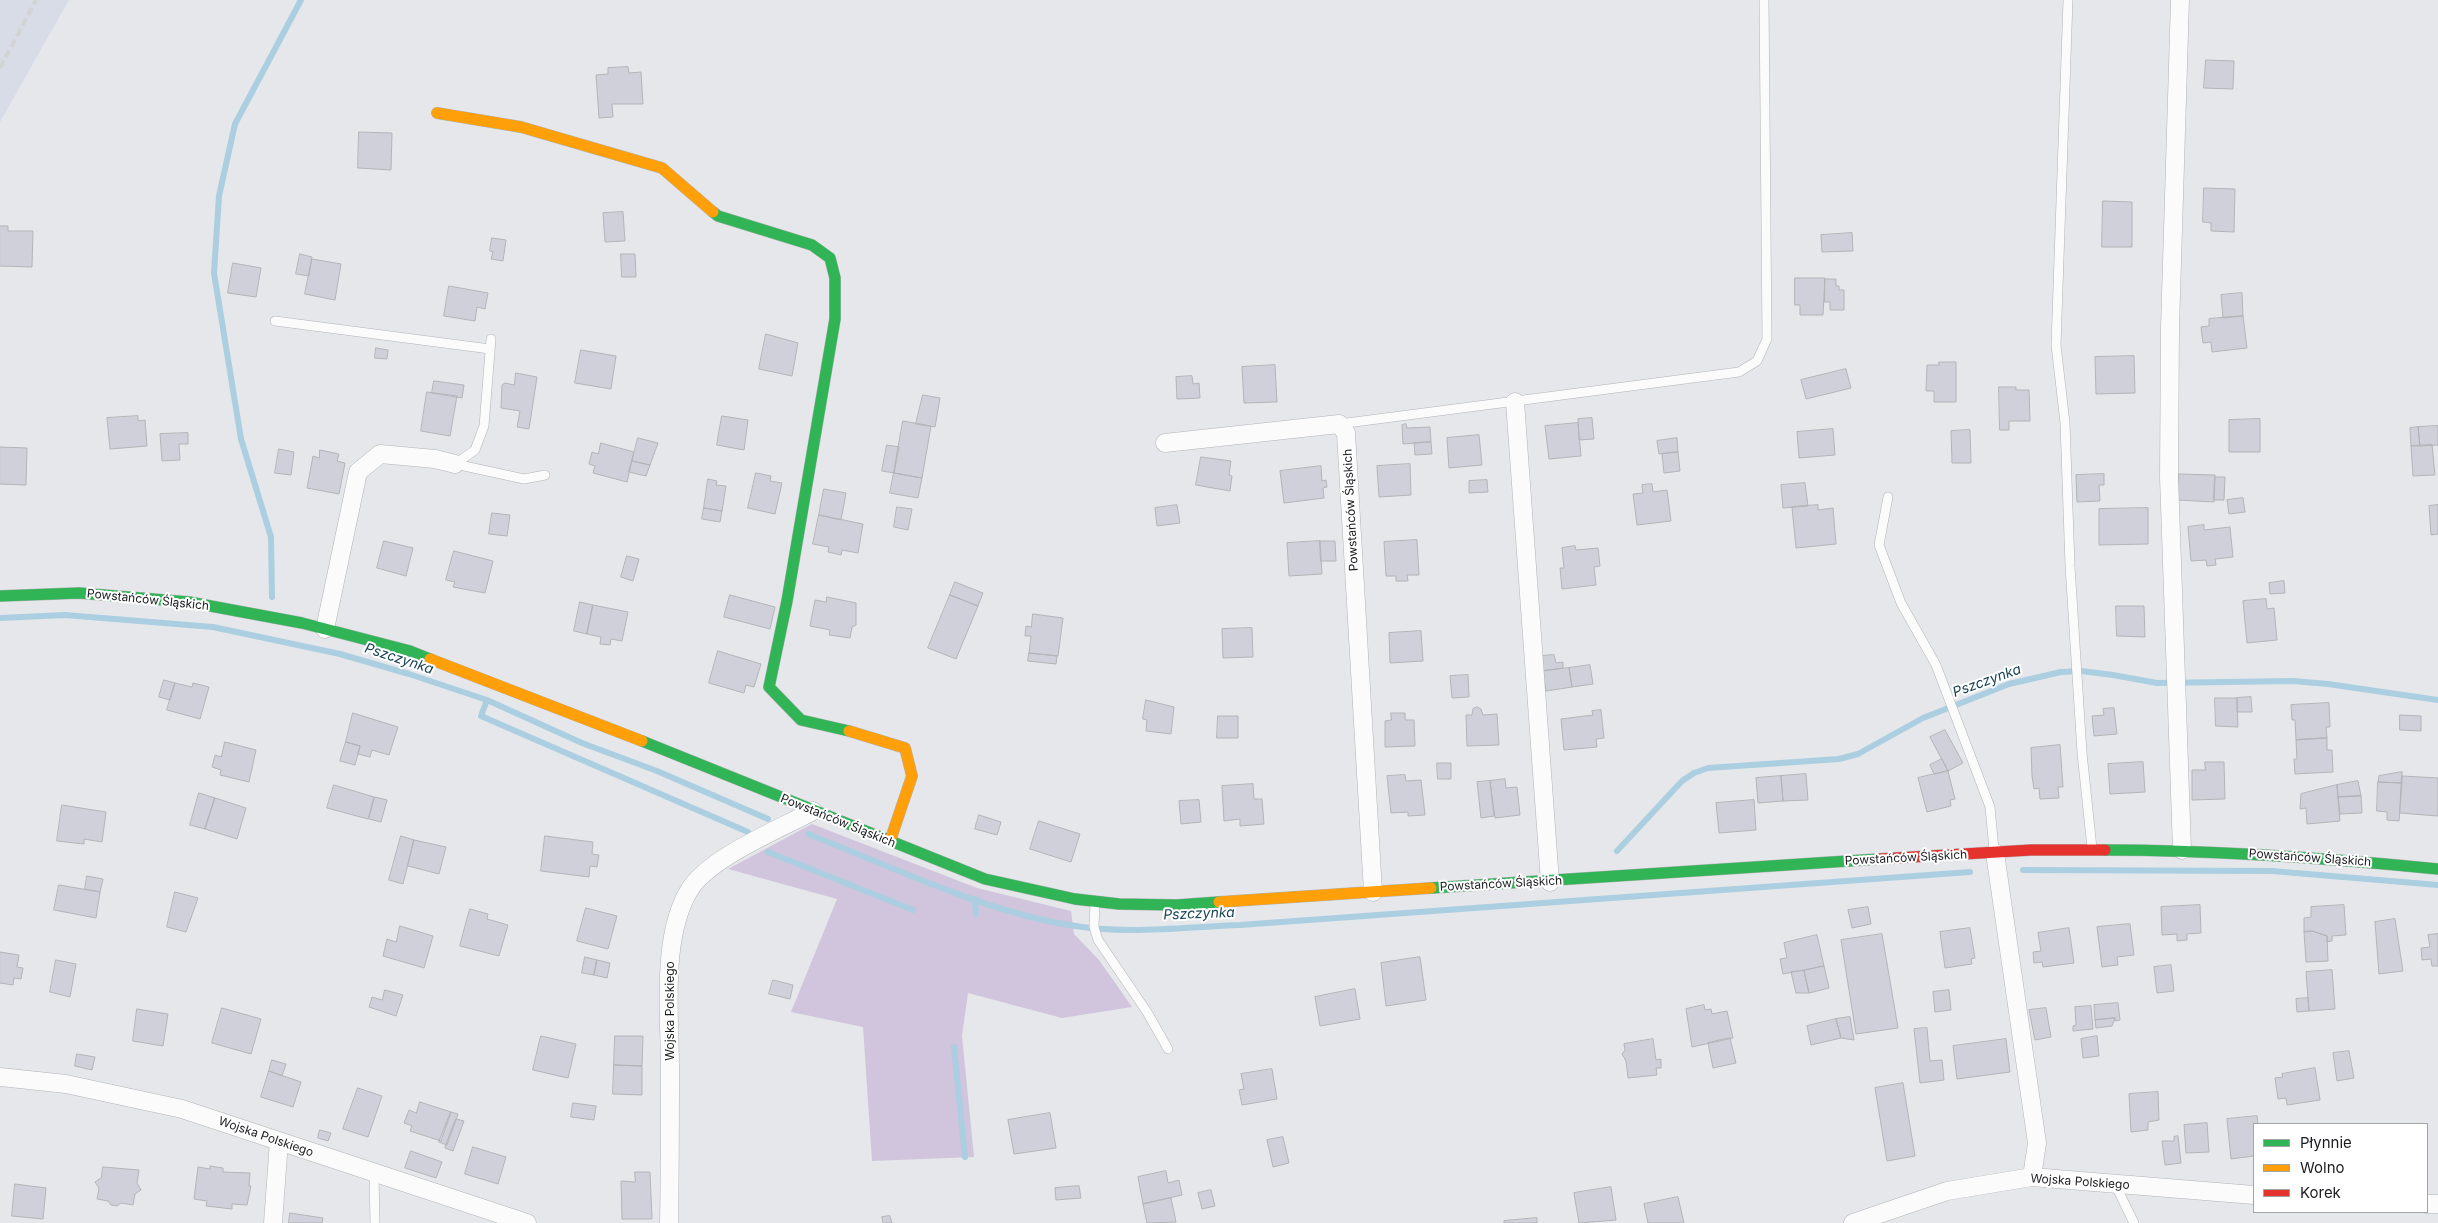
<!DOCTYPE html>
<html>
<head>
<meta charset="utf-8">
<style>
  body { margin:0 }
  #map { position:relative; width:2438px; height:1223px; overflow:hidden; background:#e5e7eb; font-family:Inter,sans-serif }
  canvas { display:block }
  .legend { position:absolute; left:2253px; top:1123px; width:175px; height:90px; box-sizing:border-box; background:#fff; border:1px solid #a4a4a5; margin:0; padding:6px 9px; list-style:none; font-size:15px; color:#1b1c1f }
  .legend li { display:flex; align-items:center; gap:10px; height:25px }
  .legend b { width:25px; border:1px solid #a4a4a5 }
</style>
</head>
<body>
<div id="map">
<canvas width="2438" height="1223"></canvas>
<ul class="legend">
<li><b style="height:6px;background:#30b455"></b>Płynnie</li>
<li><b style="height:6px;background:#ff9f0a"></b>Wolno</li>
<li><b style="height:6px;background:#e5322d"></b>Korek</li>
</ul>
</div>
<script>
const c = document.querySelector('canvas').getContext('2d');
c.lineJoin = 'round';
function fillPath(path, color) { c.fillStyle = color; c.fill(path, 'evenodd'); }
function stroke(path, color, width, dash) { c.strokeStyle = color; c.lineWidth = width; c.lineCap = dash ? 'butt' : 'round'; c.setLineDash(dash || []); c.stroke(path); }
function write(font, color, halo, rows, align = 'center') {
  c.font = font + ' Inter,sans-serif'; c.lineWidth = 4; c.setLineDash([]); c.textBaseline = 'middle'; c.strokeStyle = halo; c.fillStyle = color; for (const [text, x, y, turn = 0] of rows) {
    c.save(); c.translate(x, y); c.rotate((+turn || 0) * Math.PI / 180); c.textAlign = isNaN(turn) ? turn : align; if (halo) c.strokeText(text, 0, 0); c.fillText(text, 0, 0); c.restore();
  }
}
fillPath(new Path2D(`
  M0,0H69L0,122Z`), '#d8dce6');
fillPath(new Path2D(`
  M812,824L977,888L1071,911L1074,934L1099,960L1132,1007L1062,1018L968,993L962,1036L974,1157L872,1161L863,1027L791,1012L837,899L728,869Z`), '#d0c5dc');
stroke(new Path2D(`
  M272,597L271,537L241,439L214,273L219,196L235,124L301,0
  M0,618L65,615L213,627L340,654L409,674L487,700L582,743L657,771L768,819
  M487,700L481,716L748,832
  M808,834C890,866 983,911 1069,925C1125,935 1184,927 1240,925L1970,872
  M1617,851L1682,781L1694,773L1708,768L1839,759L1858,754L1923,718L2009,684L2061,672L2081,671L2113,675L2157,683L2293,681L2328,684L2438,700
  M768,852L913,910
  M2023,870L2272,871L2438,885
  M975,899L976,914
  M954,1047L965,1157`), '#abcfe0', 6);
const building = new Path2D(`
  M2206,60L2234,61L2233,89L2204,88Z
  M628,67L629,73L641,72L643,104H612L613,117L599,118L596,75L608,74V68Z
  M359,132L392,133L391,170L358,168Z
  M2204,188L2235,189L2234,232L2211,231V223L2203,222Z
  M2103,201L2132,202V247H2102Z
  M623,212L625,241L605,242L603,213Z
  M0,226H8V231H33L32,267L0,266Z
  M1852,233L1853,251L1822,252L1821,235Z
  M492,238L506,240L503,261L491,259L493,252L490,251Z
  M300,254L312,257L309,276L296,274Z
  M621,254H635L636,277H622Z
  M312,259L341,264L335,300L305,294Z
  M233,263L261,268L256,297L228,293Z
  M1795,278H1825L1823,315H1800V305H1795Z
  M1825,279H1836V286H1839V290H1844V310H1830V302H1825Z
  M449,286L488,293L485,309L477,307L475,321L444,316Z
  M2242,293L2243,316L2223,318L2221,295Z
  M2243,316L2247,348L2212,352L2211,342L2203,343L2201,327L2209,326V319Z
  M766,334L798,343L792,376L759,369Z
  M376,348L388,350L387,359L375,358Z
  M581,350L616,356L611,389L575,383Z
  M2134,356L2135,393L2096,394L2095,357Z
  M1939,362H1956V402H1934V391H1926L1927,365H1939Z
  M1275,365L1277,402L1244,403L1242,367Z
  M1846,369L1851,388L1806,399L1801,380Z
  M516,373L537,377L529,429L517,427L520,411L501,408L502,385L505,383L514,385Z
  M1192,376L1193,384L1199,383L1200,398L1177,399L1176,377Z
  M434,381L464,385L462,398L432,393Z
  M1999,387H2016V390H2029L2030,421H2009V430H2000Z
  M427,392L457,396L450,436L421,431Z
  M923,395L940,398L935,427L916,424Z
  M138,416V421L145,420L147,446L110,449L107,418Z
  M722,416L748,420L744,450L717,445Z
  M1592,418L1594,439L1579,440L1578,419Z
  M2260,419V452H2229V420Z
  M903,421L931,426L922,478L894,473Z
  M1578,423L1581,456L1549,459L1545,426Z
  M1406,424L1407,428L1430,427L1431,442L1403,444L1402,425Z
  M2438,426V445L2420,446L2418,427Z
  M2418,427L2420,446H2411L2410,428Z
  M1833,429L1835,455L1799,458L1797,432Z
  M1970,430L1971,463H1952L1951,431Z
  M188,433V444H179L180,460L162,461L160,434Z
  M1479,435L1482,465L1449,468L1447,438Z
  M638,438L658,443L650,465L632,461Z
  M1677,438L1678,452L1659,454L1657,441Z
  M1431,442L1432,454L1415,455L1414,443Z
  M601,443L634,452L627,482L593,473L595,466L589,464L592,452L598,454Z
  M887,445L899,447L894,473L882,471Z
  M2432,445L2435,475L2413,476L2411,446Z
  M0,447L27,448L26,485L0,484Z
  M279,449L294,452L291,475L275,473Z
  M320,450L339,454L337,461L345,463L339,494L307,488L313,456L319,458Z
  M1678,452L1680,471L1664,473L1662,454Z
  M1201,457L1231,461L1229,475L1232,476L1230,491L1196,485Z
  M632,461L650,465L646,476L629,472Z
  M1410,464L1411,495L1379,497L1377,466Z
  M1321,466L1322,481L1326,480L1327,487L1323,488L1324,498L1284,503L1280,471Z
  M756,473L771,476L770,481L782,483L775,514L748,508Z
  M894,473L922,478L918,498L890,493Z
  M2104,474V485H2099L2100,501L2077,502L2076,475Z
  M2179,474L2215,475L2214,502L2178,500Z
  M2215,477H2225L2224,500H2214Z
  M708,479L717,481L716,485L726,486L722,511L704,508Z
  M1487,480L1488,492L1469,493V481Z
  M1805,483L1808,506L1783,508L1781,485Z
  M1652,484L1653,492L1667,490L1671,521L1637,525L1633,494L1643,493L1642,485Z
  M824,489L846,493L841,520L819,515Z
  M2243,498L2245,512L2229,514L2227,500Z
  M1177,505L1180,523L1157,526L1155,508Z
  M1818,505V510L1833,508L1836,544L1796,548L1792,507Z
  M2438,505V534L2431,535L2429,506Z
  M897,507L912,509L908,530L894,527Z
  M704,508L722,511L720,522L702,519Z
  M2148,508V544L2099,545V509Z
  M492,513L510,515L507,536L489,534Z
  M819,515L863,524L858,553L842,550L841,555L828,552L829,547L813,544Z
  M2204,525V530L2230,527L2233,557L2215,559L2216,565L2207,566L2206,560L2191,561L2188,527Z
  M1417,540L1419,575H1407L1408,581H1396V576H1386L1384,542Z
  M384,541L413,548L406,576L377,568Z
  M1320,541L1322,574L1289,576L1287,543Z
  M1320,541H1335L1336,561H1321Z
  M1575,546L1576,550L1598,548L1600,566L1594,567L1596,585L1562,589L1560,568H1564L1562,548Z
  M454,551L493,561L485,593L453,587L455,582L446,580Z
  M627,556L639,559L633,581L621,577Z
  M2284,581L2285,593L2270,594L2269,583Z
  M955,582L983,593L978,606L950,595Z
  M730,595L775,607L770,629L724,617Z
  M950,595L978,606L956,659L928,648Z
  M827,597L856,603V625L852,627L850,638L829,635L830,630L810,626L815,600L826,602Z
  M2266,599L2267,609L2274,608L2277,640L2247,643L2243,601Z
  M580,602L593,605L587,634L574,631Z
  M593,605L628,612L622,641L611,639L610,645L600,644L601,637L587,634Z
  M2116,606H2144L2145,637L2117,636Z
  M1033,614L1063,618L1058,656L1029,653L1031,636H1025L1026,626L1031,627Z
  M1252,628L1253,657L1223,658L1222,629Z
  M1421,631L1423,661L1390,663L1389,633Z
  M718,651L761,664L754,687L746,685L744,693L709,683Z
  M1029,653L1057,656L1056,664L1028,661Z
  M1554,655L1556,663L1563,662V668L1543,671L1541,656Z
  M1590,665L1593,684L1572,687L1569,668Z
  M1569,668L1572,687L1546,691L1543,671Z
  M1468,675L1469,697L1452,698L1450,676Z
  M164,680L175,683L170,700L159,697Z
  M175,683L192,687L193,683L209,687L200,719L167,710Z
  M2251,697L2252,712H2237V698Z
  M2215,698H2237L2238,727L2216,726Z
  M1146,700L1174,707L1171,734L1146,731L1147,720L1143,719Z
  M2329,703L2330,727H2326L2327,738L2296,740L2295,720H2292L2291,705Z
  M1477,707L1481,709L1483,715L1497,714L1499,745L1467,746L1466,715H1472L1473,709Z
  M2114,708L2117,734L2094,736L2092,716L2104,715L2103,709Z
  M1601,710L1604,738L1596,739L1597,747L1564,750L1561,719L1593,715L1592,711Z
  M353,713L398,727L389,755L372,750L370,757L358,754L360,746L346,742Z
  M1391,713H1405V720H1414L1415,746L1385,747V721L1391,720Z
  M2400,715L2421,716V731L2400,730Z
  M1218,716H1238V738H1217Z
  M1945,730L1963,763L1948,771L1930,737Z
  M2327,738V750H2332L2333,772L2295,774L2294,759H2297L2296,740Z
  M225,742L256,750L249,782L220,775L221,770L212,767L215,755L221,757Z
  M346,742L360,746L355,765L340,761Z
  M2060,745L2063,787H2058L2059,798L2040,799L2039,788L2034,789L2032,776L2031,748Z
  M1942,759L1948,771L1934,774L1930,765Z
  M2143,762L2145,792L2110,794L2108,764Z
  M2205,762H2224L2225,799L2192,800V770H2205Z
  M1437,763H1451V779H1438Z
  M1948,771L1955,799L1950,800L1951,806L1927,812L1918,778Z
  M2402,772V783L2378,782L2379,776Z
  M1806,774L1808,800L1783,801L1781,776Z
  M1405,775L1406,781L1421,780L1425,815L1408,816V812L1391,813L1387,776Z
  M1781,776L1783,801L1758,803L1756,778Z
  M2402,776L2438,778V816L2400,813Z
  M1505,779L1506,788L1517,787L1520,815L1495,818L1490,781Z
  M1490,781L1494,816L1481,818L1477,782Z
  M2358,781L2361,796L2338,797L2337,785Z
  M2378,782L2402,783L2399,821L2387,820V812L2377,811Z
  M1253,784L1254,799H1262L1264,824L1240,826V819L1224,821L1222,786Z
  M334,785L374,797L368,819L327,808Z
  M2337,785L2340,821L2307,824L2306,808L2300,809L2301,794Z
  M199,793L215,798L205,829L190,825Z
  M2361,796L2362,813L2340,814L2338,797Z
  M375,797L387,800L381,822L369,819Z
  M215,798L246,808L237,839L205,829Z
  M1199,800L1201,822L1181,824L1179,801Z
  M1754,800L1756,830L1719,833L1716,803Z
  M62,805L106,812L102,842L84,839V844L57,841Z
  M979,815L1001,822L997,835L975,829Z
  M1039,821L1080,834L1071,862L1030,849Z
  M401,836L414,840L403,884L389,880Z
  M545,836L593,842L592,854L599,855L597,867L590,866L589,877L541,871Z
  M414,840L446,847L439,874L408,866Z
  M87,876L103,879L100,892L85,889Z
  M59,885L100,892L96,918L54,910Z
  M175,892L198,898L186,932L167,927Z
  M2200,905L2201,933L2187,934V940L2177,941V934L2162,935L2161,907Z
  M2344,905L2346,935L2332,936V941L2327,942V936L2312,931L2304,932V918L2311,917V907Z
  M1868,907L1871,924L1852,928L1848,910Z
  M586,908L617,916L608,949L577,941Z
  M470,909L488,914L487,919L508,925L499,956L460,946Z
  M2395,919L2403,971L2379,974L2375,922Z
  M2130,924L2134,955L2117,957L2118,965L2102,967L2097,927Z
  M400,926L433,936L424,968L383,956L387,939L396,942Z
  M1970,928L1975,958L1971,959L1972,964L1945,968L1940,932Z
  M2069,928L2074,963L2043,967L2042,962L2034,963L2033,952L2041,951L2038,933Z
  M2312,931L2327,936L2328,961L2306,962L2304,932Z
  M1882,934L1898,1028L1856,1034L1841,940Z
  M2438,934V966H2432L2431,959L2422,960L2421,948L2430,947L2428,935Z
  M1817,935L1824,966L1783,974L1780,959L1787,958L1784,943Z
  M0,952L19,955L17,967L23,968L21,979L14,978L13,985L0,983Z
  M585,957L597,960L594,975L582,973Z
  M1420,957L1426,1000L1386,1006L1381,963Z
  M56,960L76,964L70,997L50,992Z
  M597,960L610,963L607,978L594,975Z
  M2171,965L2174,991L2157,993L2154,967Z
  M1824,966L1829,988L1809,993L1804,971Z
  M2332,970L2335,1009L2309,1011L2306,972Z
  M1804,971L1809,993H1796L1791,972Z
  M773,980L793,985L790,999L769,994Z
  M1355,989L1360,1019L1320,1026L1315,997Z
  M385,990L403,995L396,1016L369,1007L372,997L382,1000Z
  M1949,990L1951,1010L1935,1012L1933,992Z
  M2308,998L2309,1011L2297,1012L2296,999Z
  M2118,1003L2120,1020L2115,1021V1018L2095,1020L2094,1005Z
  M1704,1005L1705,1010L1711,1009L1712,1014L1727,1011L1733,1038L1692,1047L1686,1009Z
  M2091,1006L2093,1029L2073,1031V1026L2076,1025L2075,1007Z
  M222,1008L261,1019L251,1054L212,1043Z
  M2046,1008L2051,1037L2035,1040L2029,1010Z
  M137,1009L168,1014L163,1046L133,1041Z
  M1850,1017L1854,1040L1841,1038L1836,1019Z
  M2115,1018L2112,1026L2096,1028L2095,1020Z
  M1836,1019L1841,1038L1811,1045L1807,1026Z
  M1927,1028L1930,1061L1942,1060L1944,1080L1920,1083L1914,1029Z
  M541,1036L576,1044L568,1078L533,1070Z
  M615,1036H643L642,1066L614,1065Z
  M2097,1036L2099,1056L2083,1058L2081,1039Z
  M1730,1038L1736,1063L1713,1068L1708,1043Z
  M1653,1039L1656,1060L1661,1059V1068H1656L1657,1075L1628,1078L1626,1061L1622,1054L1625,1050L1624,1044Z
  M2006,1039L2010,1072L1957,1079L1953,1046Z
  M2349,1051L2354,1078L2337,1081L2333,1053Z
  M77,1054L95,1057L92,1070L75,1066Z
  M272,1060L286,1064L282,1076L269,1071Z
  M614,1065L642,1066V1095L613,1094Z
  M2315,1068L2320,1100L2287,1105L2286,1098L2278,1099L2275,1078L2283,1077L2282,1074Z
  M1272,1069L1277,1099L1242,1105L1239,1090L1244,1089L1241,1074Z
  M269,1071L301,1082L293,1107L261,1097Z
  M1903,1083L1915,1156L1887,1161L1875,1088Z
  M358,1088L382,1096L368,1137L343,1129Z
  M2158,1092L2159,1120L2148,1122V1130L2131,1132L2129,1094Z
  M420,1102L451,1112L441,1141L410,1131L412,1126L404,1123L409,1110L416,1113Z
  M573,1103L596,1106L594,1120L571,1117Z
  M451,1112L458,1114L447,1145L439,1142Z
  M1050,1113L1056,1148L1014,1154L1008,1120Z
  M2257,1116L2258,1124H2254V1156L2231,1159L2227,1119Z
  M456,1119L464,1121L453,1151L445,1148Z
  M2207,1123L2209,1152L2186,1153L2184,1125Z
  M320,1130L331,1133L328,1141L318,1138Z
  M2178,1136L2181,1163L2165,1165L2162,1141H2174V1137Z
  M1283,1137L1289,1163L1273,1167L1267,1140Z
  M473,1147L506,1157L498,1184L465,1174Z
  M411,1151L442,1162L436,1178L405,1168Z
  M210,1166L223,1168V1172L250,1173L249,1186H251L247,1205L232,1204V1209L206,1206L207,1201L194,1199L198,1167L210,1169Z
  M103,1167L139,1170L137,1183L141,1190L135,1194L133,1205L121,1203L117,1206L111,1205L108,1201L97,1199L99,1188L95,1182L101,1178Z
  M1166,1171L1168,1183L1179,1180L1182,1195L1143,1204L1138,1177Z
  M635,1172H650L652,1219H622L621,1181L635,1182Z
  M15,1184L46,1188L43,1219L12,1216Z
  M1079,1186L1081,1198L1056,1200L1055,1188Z
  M1611,1187L1616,1220L1579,1223L1574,1193Z
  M1211,1190L1215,1206L1202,1209L1198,1193Z
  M1678,1197L1684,1223H1648L1644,1204Z
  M1171,1198L1176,1222L1147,1223L1143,1204Z
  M290,1213L323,1218L322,1223H289Z
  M890,1216L892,1223H883L882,1217Z
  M1537,1218V1223H1504V1221Z`);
fillPath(building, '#d0d0da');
stroke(building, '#b3b4b7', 1);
const lane = new Path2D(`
  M2068,0L2056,345L2065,423L2070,566L2082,753L2092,848
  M275,321L490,349
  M1339,424L1739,372L1757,361L1767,339L1764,0
  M455,464L475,450L484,426L491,339
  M455,464L524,479L545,475
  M1888,497L1879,545L1901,603L1936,665L1990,807L1994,850
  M1095,903L1094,927L1098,940L1147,1012L1168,1049
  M374,1174L375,1223
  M2115,1184L2134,1223`);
const street = new Path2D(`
  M2180,0L2170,328L2169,477L2182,850
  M1515,402L1550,882
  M1165,443L1339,424L1346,433L1373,892
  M325,629L358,472L380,454L435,459L455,464
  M1995,853L2037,1143L2032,1177
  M0,1077L66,1084L182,1109L527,1223
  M2427,1204H2438
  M273,1223L279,1141
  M669,1223C670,1171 670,1120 670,1068C670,1015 660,932 692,886C714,856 779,829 813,811
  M1853,1223L1947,1191L2032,1177L2254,1195`);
const fast = new Path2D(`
  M713,212L718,216L812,245L830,258L835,278V319L787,601L769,687L801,720L849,731
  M0,596L79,593L189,602L302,623L410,651L430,659
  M642,741L985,879L1075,899L1119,904L1177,905L1219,902
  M2105,850C2217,850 2327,858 2438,869
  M1431,888L1879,859`);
const slow = new Path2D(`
  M437,113L521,127L662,168L713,212
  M430,659L642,741
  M849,731L905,748L912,776L890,841
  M1219,902L1431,888`);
const jam = new Path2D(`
  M1879,859L2031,850H2105`);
stroke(lane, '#b2b3b6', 10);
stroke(street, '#b2b3b6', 19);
stroke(fast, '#b2b3b6', 12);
stroke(slow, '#b2b3b6', 12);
stroke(jam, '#b2b3b6', 12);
stroke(lane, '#fbfbfc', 9);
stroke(street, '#fbfbfc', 18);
stroke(fast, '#30b455', 11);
stroke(slow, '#ff9f0a', 11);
stroke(jam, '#e5322d', 11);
stroke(new Path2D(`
  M0,68L36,0`), '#d2d3d4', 4, [8, 4]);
write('12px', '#1b1c1f', '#fff', [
  ["Powstańców Śląskich",1351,510,-93],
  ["Powstańców Śląskich",148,600,6],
  ["Powstańców Śląskich",838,821,22],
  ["Powstańców Śląskich",1906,858,-3],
  ["Powstańców Śląskich",2310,858,4],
  ["Powstańców Śląskich",1501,884,-3],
  ["Wojska Polskiego",670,1011,-90],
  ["Wojska Polskiego",266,1137,19],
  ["Wojska Polskiego",2080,1182,4]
]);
write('italic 14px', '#184354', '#fff', [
  ["Pszczynka",399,659,18],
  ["Pszczynka",1987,681,-20],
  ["Pszczynka",1199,914,-2]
]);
</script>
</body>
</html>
